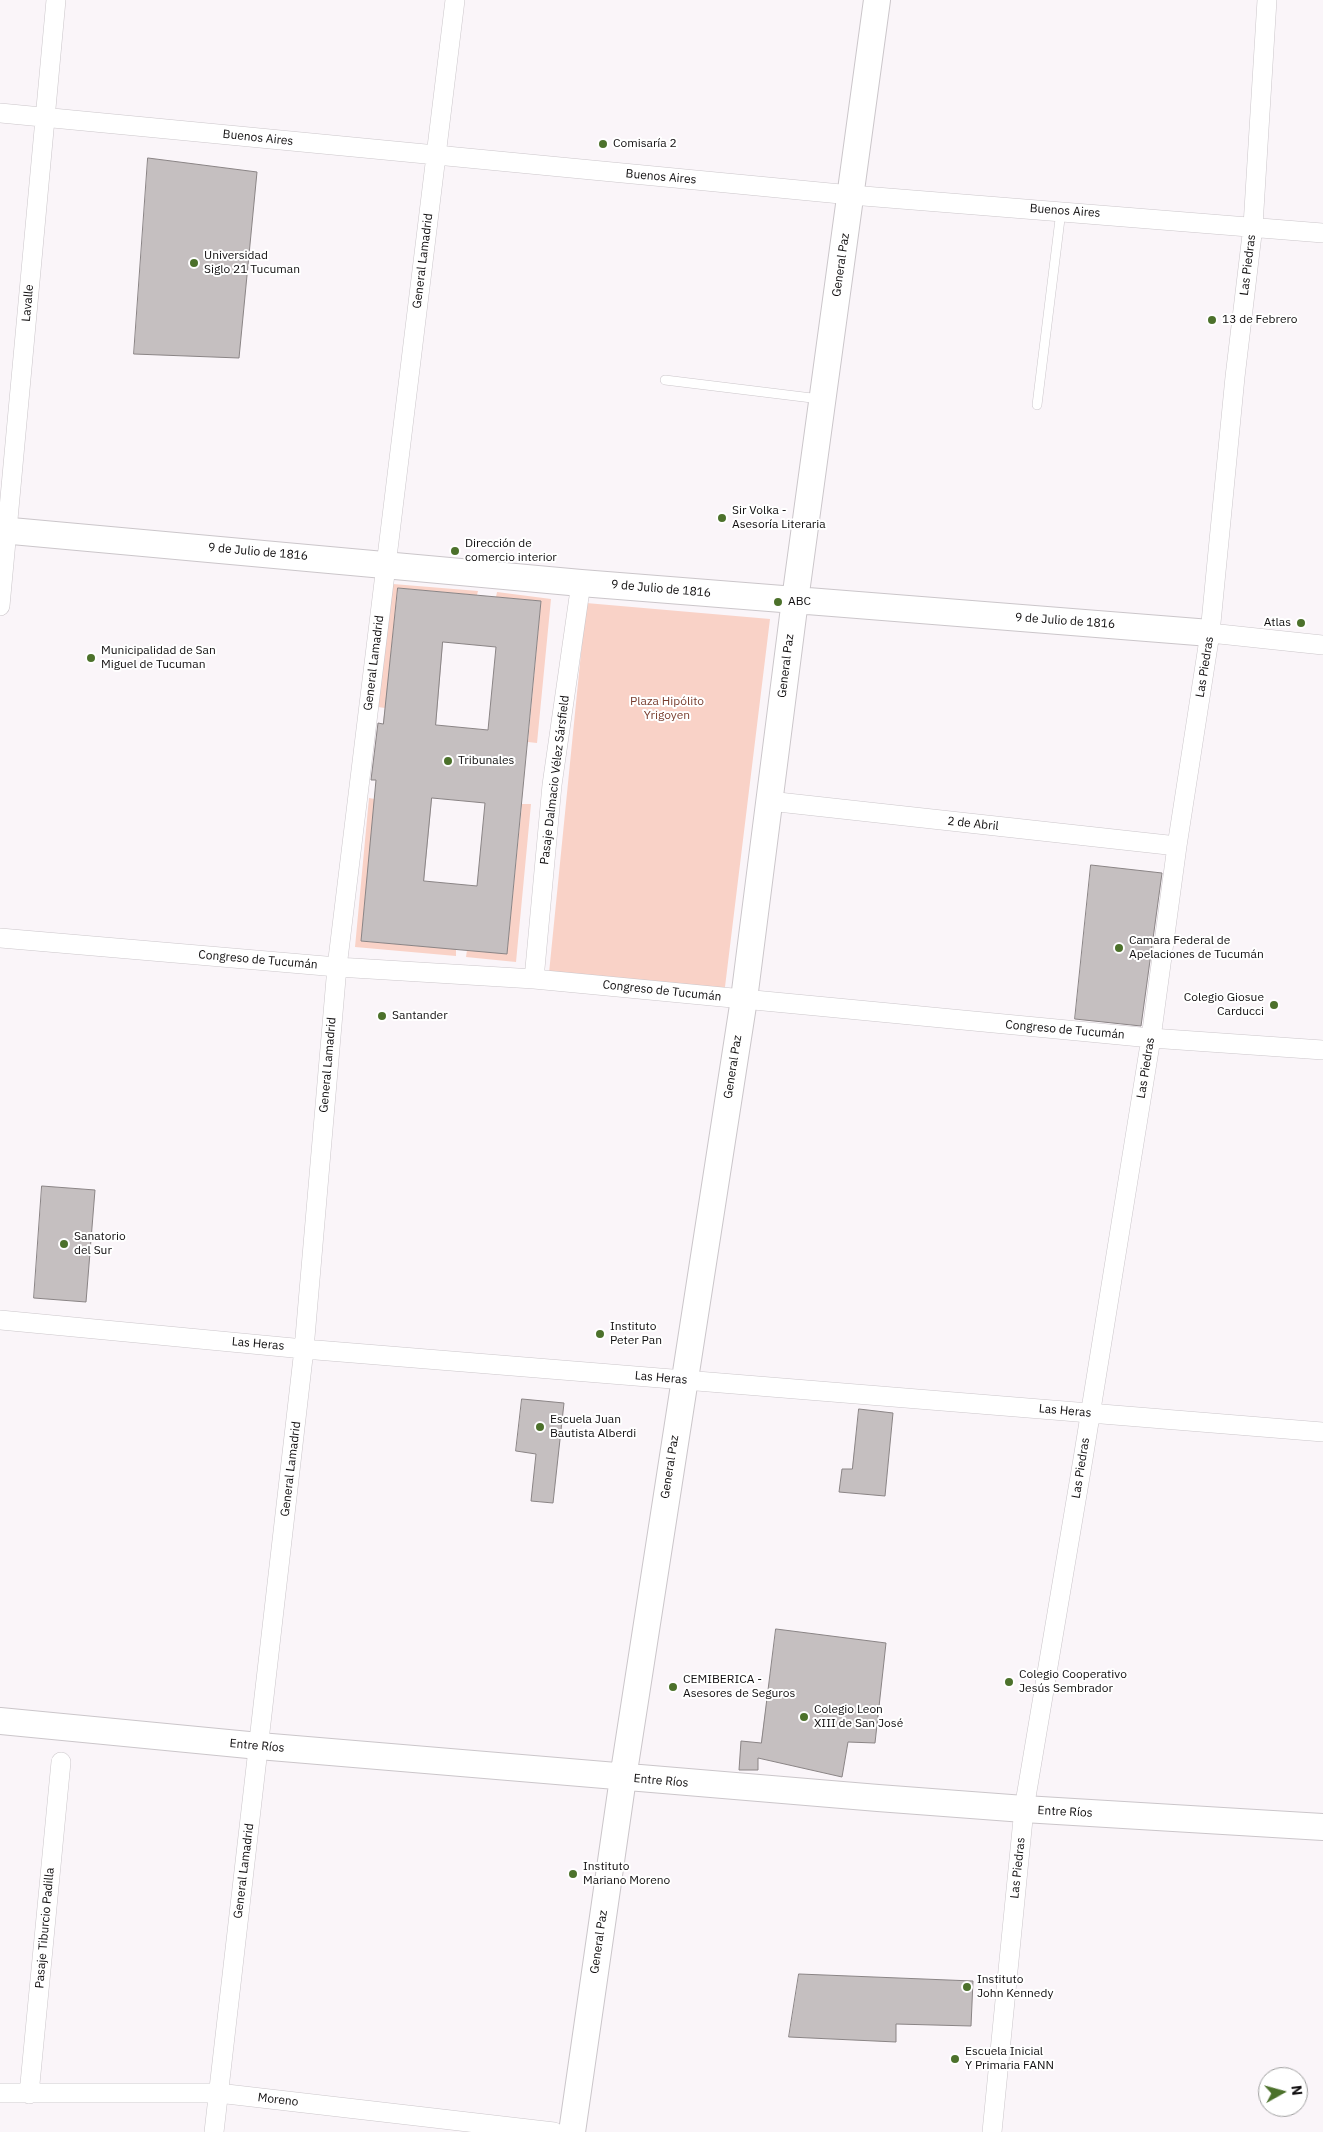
<!DOCTYPE html>
<html>
<head>
<meta charset="utf-8">
<style>
  body { margin:0 }
  #map { position:relative; width:1323px; height:2132px; overflow:hidden; background:#faf5f9; font-family:"IBM Plex Sans",sans-serif }
  canvas { display:block }
  .north { position:absolute; left:1258px; top:2067px; width:50px; height:50px; box-sizing:border-box; background:#fff; border:1px solid #9f9f9f; border-radius:50%; rotate:83deg; font-size:14px; font-weight:700; line-height:20px; text-align:center; color:#100e0f }
  .north::after { content:''; display:block; margin:auto; width:18px; height:22px; background:#4c712b; clip-path:polygon(50% 0,100% 100%,50% 72%,0 100%) }
</style>
</head>
<body>
<div id="map">
<canvas width="1323" height="2132"></canvas>
<div class="north">N</div>
</div>
<script>
const c = document.querySelector('canvas').getContext('2d');
c.lineJoin = 'round';
function fillPath(path, color) { c.fillStyle = color; c.fill(path, 'evenodd'); }
function stroke(path, color, width, dash) { c.strokeStyle = color; c.lineWidth = width; c.lineCap = dash ? 'butt' : 'round'; c.setLineDash(dash || []); c.stroke(path); }
function write(font, color, halo, rows, align = 'center') {
  c.font = font + ' "IBM Plex Sans",sans-serif'; c.lineWidth = 4; c.setLineDash([]); c.textBaseline = 'middle'; c.strokeStyle = halo; c.fillStyle = color; for (const [text, x, y, turn = 0] of rows) {
    c.save(); c.translate(x, y); c.rotate((+turn || 0) * Math.PI / 180); c.textAlign = isNaN(turn) ? turn : align; if (halo) c.strokeText(text, 0, 0); c.fillText(text, 0, 0); c.restore();
  }
}
fillPath(new Path2D(`
  M393,584L478,591L477,595L398,588L385,708L378,707Z
  M497,592L551,599L537,743L528,742L541,601L496,597Z
  M586,603L770,619L724,995L549,973Z
  M369,798L375,799L361,941L456,949V956L355,947Z
  M522,804H531L516,962L466,957L467,950L507,953Z`), '#f9d2c7');
const building = new Path2D(`
  M148,158L257,172L239,358L134,354Z
  M398,588L541,601L507,954L361,941L376,780H371L378,723L383,724ZM443,642L496,647L488,730L436,725ZM432,798L485,803L477,886L424,881Z
  M1091,865L1162,873L1141,1026L1075,1019Z
  M42,1186L95,1190L86,1302L34,1298Z
  M522,1399L564,1403L553,1503L531,1501L536,1454L516,1451Z
  M859,1409L893,1413L885,1496L839,1492L842,1469H852Z
  M776,1629L886,1643L875,1743L848,1742L842,1777L758,1758V1770H739L741,1741L761,1743Z
  M799,1974L973,1981L971,2026L896,2024V2042L789,2037Z`);
fillPath(building, '#c5bfc0');
stroke(building, '#8a8485', 1);
const lane = new Path2D(`
  M665,380L820,399
  M1037,405L1061,211`);
const street = new Path2D(`
  M0,113L851,195L1323,233
  M0,606L56,0
  M1210,633L1323,645
  M769,801L1177,846
  M0,938L337,967L534,979L1151,1038L1323,1050
  M534,979L552,785L581,583
  M0,1320L304,1349L1323,1432
  M0,2093H218L554,2132
  M29,2094L61,1762
  M214,2132L304,1349L337,967L455,0
  M992,2132L1024,1809L1083,1459L1151,1038L1177,846L1210,633L1235,377L1253,226L1267,0`);
const secondary = new Path2D(`
  M0,530L581,583L1210,633
  M0,1721L259,1746L878,1798L1024,1809L1323,1827
  M572,2132L623,1778L744,999L795,600L877,0`);
stroke(lane, '#cbc6ca', 10);
stroke(street, '#cbc6ca', 20);
stroke(secondary, '#cbc6ca', 28);
stroke(lane, '#fff', 9);
stroke(street, '#fff', 19);
stroke(secondary, '#fff', 26);
for (const [x, y, r, color] of [
  [603,144,5,"#4c712b"],
  [194,263,5,"#4c712b"],
  [1212,320,5,"#4c712b"],
  [722,518,5,"#4c712b"],
  [455,551,5,"#4c712b"],
  [778,602,5,"#4c712b"],
  [1301,623,5,"#4c712b"],
  [91,658,5,"#4c712b"],
  [448,761,5,"#4c712b"],
  [1119,948,5,"#4c712b"],
  [1274,1005,5,"#4c712b"],
  [382,1016,5,"#4c712b"],
  [64,1244,5,"#4c712b"],
  [600,1334,5,"#4c712b"],
  [540,1427,5,"#4c712b"],
  [1009,1682,5,"#4c712b"],
  [673,1687,5,"#4c712b"],
  [804,1717,5,"#4c712b"],
  [573,1874,5,"#4c712b"],
  [967,1987,5,"#4c712b"],
  [955,2059,5,"#4c712b"]
]) { const dot = new Path2D(); dot.arc(x, y, r, 0, 2 * Math.PI); c.fillStyle = color; c.fill(dot); stroke(dot, '#fff', 2); }
write('12px', '#100e0f', '#fff', [
  ["Buenos Aires",258,138,6],
  ["Buenos Aires",661,177,5],
  ["Buenos Aires",1065,211,4],
  ["General Lamadrid",423,261,-83],
  ["General Paz",841,265,-82],
  ["Las Piedras",1248,265,-83],
  ["Lavalle",28,303,-85],
  ["9 de Julio de 1816",258,552,5],
  ["9 de Julio de 1816",661,589,5],
  ["9 de Julio de 1816",1065,621,4],
  ["General Lamadrid",374,663,-83],
  ["General Paz",786,666,-83],
  ["Las Piedras",1205,667,-81],
  ["Pasaje Dalmacio Vélez Sársfield",555,780,-83],
  ["2 de Abril",973,824,6],
  ["Congreso de Tucumán",258,960,5],
  ["Congreso de Tucumán",662,991,6],
  ["Congreso de Tucumán",1065,1030,5],
  ["General Lamadrid",328,1065,-85],
  ["General Paz",733,1067,-81],
  ["Las Piedras",1146,1068,-81],
  ["Las Heras",258,1344,5],
  ["Las Heras",661,1378,5],
  ["Las Heras",1065,1411,5],
  ["General Paz",670,1467,-81],
  ["Las Piedras",1081,1468,-81],
  ["General Lamadrid",291,1469,-83],
  ["Entre Ríos",257,1746,5],
  ["Entre Ríos",661,1781,5],
  ["Entre Ríos",1065,1812,3],
  ["Las Piedras",1018,1868,-84],
  ["General Lamadrid",244,1871,-83],
  ["Pasaje Tiburcio Padilla",45,1928,-85],
  ["General Paz",599,1942,-82],
  ["Moreno",278,2100,7]
]);
write('12px', '#100e0f', '#fff', [
  ["Comisaría 2",613,144],
  ["Universidad",204,256],
  ["Siglo 21 Tucuman",204,270],
  ["13 de Febrero",1222,320],
  ["Sir Volka -",732,511],
  ["Asesoría Literaria",732,525],
  ["Dirección de",465,544],
  ["comercio interior",465,558],
  ["ABC",788,602],
  ["Atlas",1291,623,"right"],
  ["Municipalidad de San",101,651],
  ["Miguel de Tucuman",101,665],
  ["Tribunales",458,761],
  ["Camara Federal de",1129,941],
  ["Apelaciones de Tucumán",1129,955],
  ["Colegio Giosue",1264,998,"right"],
  ["Carducci",1264,1012,"right"],
  ["Santander",392,1016],
  ["Sanatorio",74,1237],
  ["del Sur",74,1251],
  ["Instituto",610,1327],
  ["Peter Pan",610,1341],
  ["Escuela Juan",550,1420],
  ["Bautista Alberdi",550,1434],
  ["Colegio Cooperativo",1019,1675],
  ["Jesús Sembrador",1019,1689],
  ["CEMIBERICA -",683,1680],
  ["Asesores de Seguros",683,1694],
  ["Colegio Leon",814,1710],
  ["XIII de San José",814,1724],
  ["Instituto",583,1867],
  ["Mariano Moreno",583,1881],
  ["Instituto",977,1980],
  ["John Kennedy",977,1994],
  ["Escuela Inicial",965,2052],
  ["Y Primaria FANN",965,2066]
], 'left');
write('12px', '#793e2f', '#fff', [
  ["Plaza Hipólito",667,702],
  ["Yrigoyen",667,716]
]);
</script>
</body>
</html>
